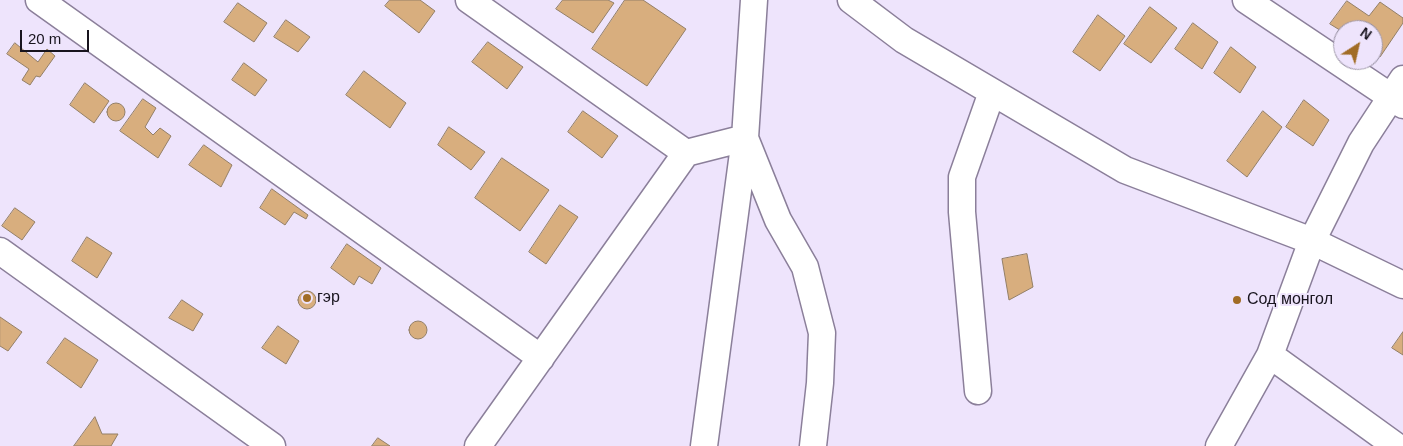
<!DOCTYPE html>
<html>
<head>
<meta charset="utf-8">
<style>
  body { margin:0 }
  #map { position:relative; width:1403px; height:446px; overflow:hidden; background:#eee4fc; font-family:Arial,sans-serif }
  canvas { display:block }
  .north { position:absolute; left:1333px; top:20px; width:50px; height:50px; box-sizing:border-box; background:#eee4fc; border:1px solid #9891a3; border-radius:50%; rotate:35deg; font-size:14px; font-weight:700; line-height:20px; text-align:center; color:#18141e }
  .north::after { content:''; display:block; margin:auto; width:18px; height:22px; background:#a16c25; clip-path:polygon(50% 0,100% 100%,50% 72%,0 100%) }
  .scale { position:absolute; left:20px; top:30px; width:69px; height:22px; box-sizing:border-box; border:2px solid #18141e; border-top:0; padding-left:6px; font-size:15px; line-height:18px; white-space:nowrap; color:#18141e; -webkit-text-stroke:4px #eee4fc; paint-order:stroke }
</style>
</head>
<body>
<div id="map">
<canvas width="1403" height="446"></canvas>
<div class="north">N</div>
<div class="scale">20 m</div>
</div>
<script>
const c = document.querySelector('canvas').getContext('2d');
c.lineJoin = 'round';
function fillPath(path, color) { c.fillStyle = color; c.fill(path, 'evenodd'); }
function stroke(path, color, width, dash) { c.strokeStyle = color; c.lineWidth = width; c.lineCap = dash ? 'butt' : 'round'; c.setLineDash(dash || []); c.stroke(path); }
function write(font, color, halo, rows, align = 'center') {
  c.font = font + ' Arial,sans-serif'; c.lineWidth = 4; c.setLineDash([]); c.textBaseline = 'middle'; c.strokeStyle = halo; c.fillStyle = color; for (const [text, x, y, turn = 0] of rows) {
    c.save(); c.translate(x, y); c.rotate((+turn || 0) * Math.PI / 180); c.textAlign = isNaN(turn) ? turn : align; if (halo) c.strokeText(text, 0, 0); c.fillText(text, 0, 0); c.restore();
  }
}
const building = new Path2D(`
  M390,0H420L435,11L419,33L385,6Z
  M563,0H608L614,3L593,33L556,9Z
  M625,0H643L686,29L647,86L592,49Z
  M1347,1L1369,16L1380,2L1403,18V23L1380,57L1373,52V30H1343V32L1330,24Z
  M238,3L267,23L254,42L224,22Z
  M1150,7L1177,28L1151,63L1124,44Z
  M1098,15L1125,36L1100,71L1073,52Z
  M286,20L310,37L298,52L274,37Z
  M1193,23L1218,42L1202,69L1175,49Z
  M488,42L523,67L507,89L472,62Z
  M15,43L38,62L47,49L55,56L40,77L36,76L30,85L22,80L29,69L7,54Z
  M1231,47L1256,67L1240,93L1214,73Z
  M244,63L267,80L255,96L232,80Z
  M364,71L406,103L390,128L346,95Z
  M85,83L109,101L94,123L70,105Z
  M143,99L156,108L145,127L153,135L160,128L171,136L158,158L120,131Z
  M1304,100L1329,120L1313,146L1286,127Z
  M107 112a9 9 0 1 1 18 0a9 9 0 1 1-18 0Z
  M583,111L618,136L602,158L568,132Z
  M1263,111L1282,127L1247,177L1227,161Z
  M449,127L485,152L471,170L438,145Z
  M204,145L232,165L221,187L189,165Z
  M502,158L549,190L520,231L475,198Z
  M272,189L308,215L306,219L294,212L285,225L260,208Z
  M560,205L578,217L546,264L529,252Z
  M15,208L35,222L22,240L2,226Z
  M87,237L112,253L97,278L72,261Z
  M347,244L381,268L372,284L359,276L354,285L331,268Z
  M1027,254L1033,287L1009,300L1002,259Z
  M298 300a9 9 0 1 1 18 0a9 9 0 1 1-18 0Z
  M182,300L203,314L193,331L169,318Z
  M0,317L22,332L8,351L0,346Z
  M409 330a9 9 0 1 1 18 0a9 9 0 1 1-18 0Z
  M278,326L299,341L286,364L262,348Z
  M1403,332V355L1392,348Z
  M65,338L98,360L81,388L47,363Z
  M95,417L102,434H118L111,446H74Z
  M378,438L390,446H372Z`);
fillPath(building, '#d8ae7e');
stroke(building, '#937f67', 1);
const minor = new Path2D(`
  M39,0L541,358
  M469,0L686,153
  M754,0L745,138L778,220L805,267L822,333L820,383L813,446
  M851,0L904,40L1125,170L1312,241L1403,285
  M1246,0L1403,105
  M0,251L272,446
  M1270,355L1396,446
  M978,391L962,212V177L992,92
  M478,446L686,153L745,138L704,446
  M1219,446L1270,355L1312,241L1361,143L1403,79`);
stroke(minor, '#8b7f9a', 29);
stroke(minor, '#fff', 26);
for (const [x, y, r, color] of [
  [307,298,5,"#a16c25"],
  [1237,300,5,"#a16c25"]
]) { const dot = new Path2D(); dot.arc(x, y, r, 0, 2 * Math.PI); c.fillStyle = color; c.fill(dot); stroke(dot, '#eee4fc', 2); }
write('16px', '#18141e', '#eee4fc', [
  ["гэр",317,298],
  ["Сод монгол",1247,300]
], 'left');
</script>
</body>
</html>
